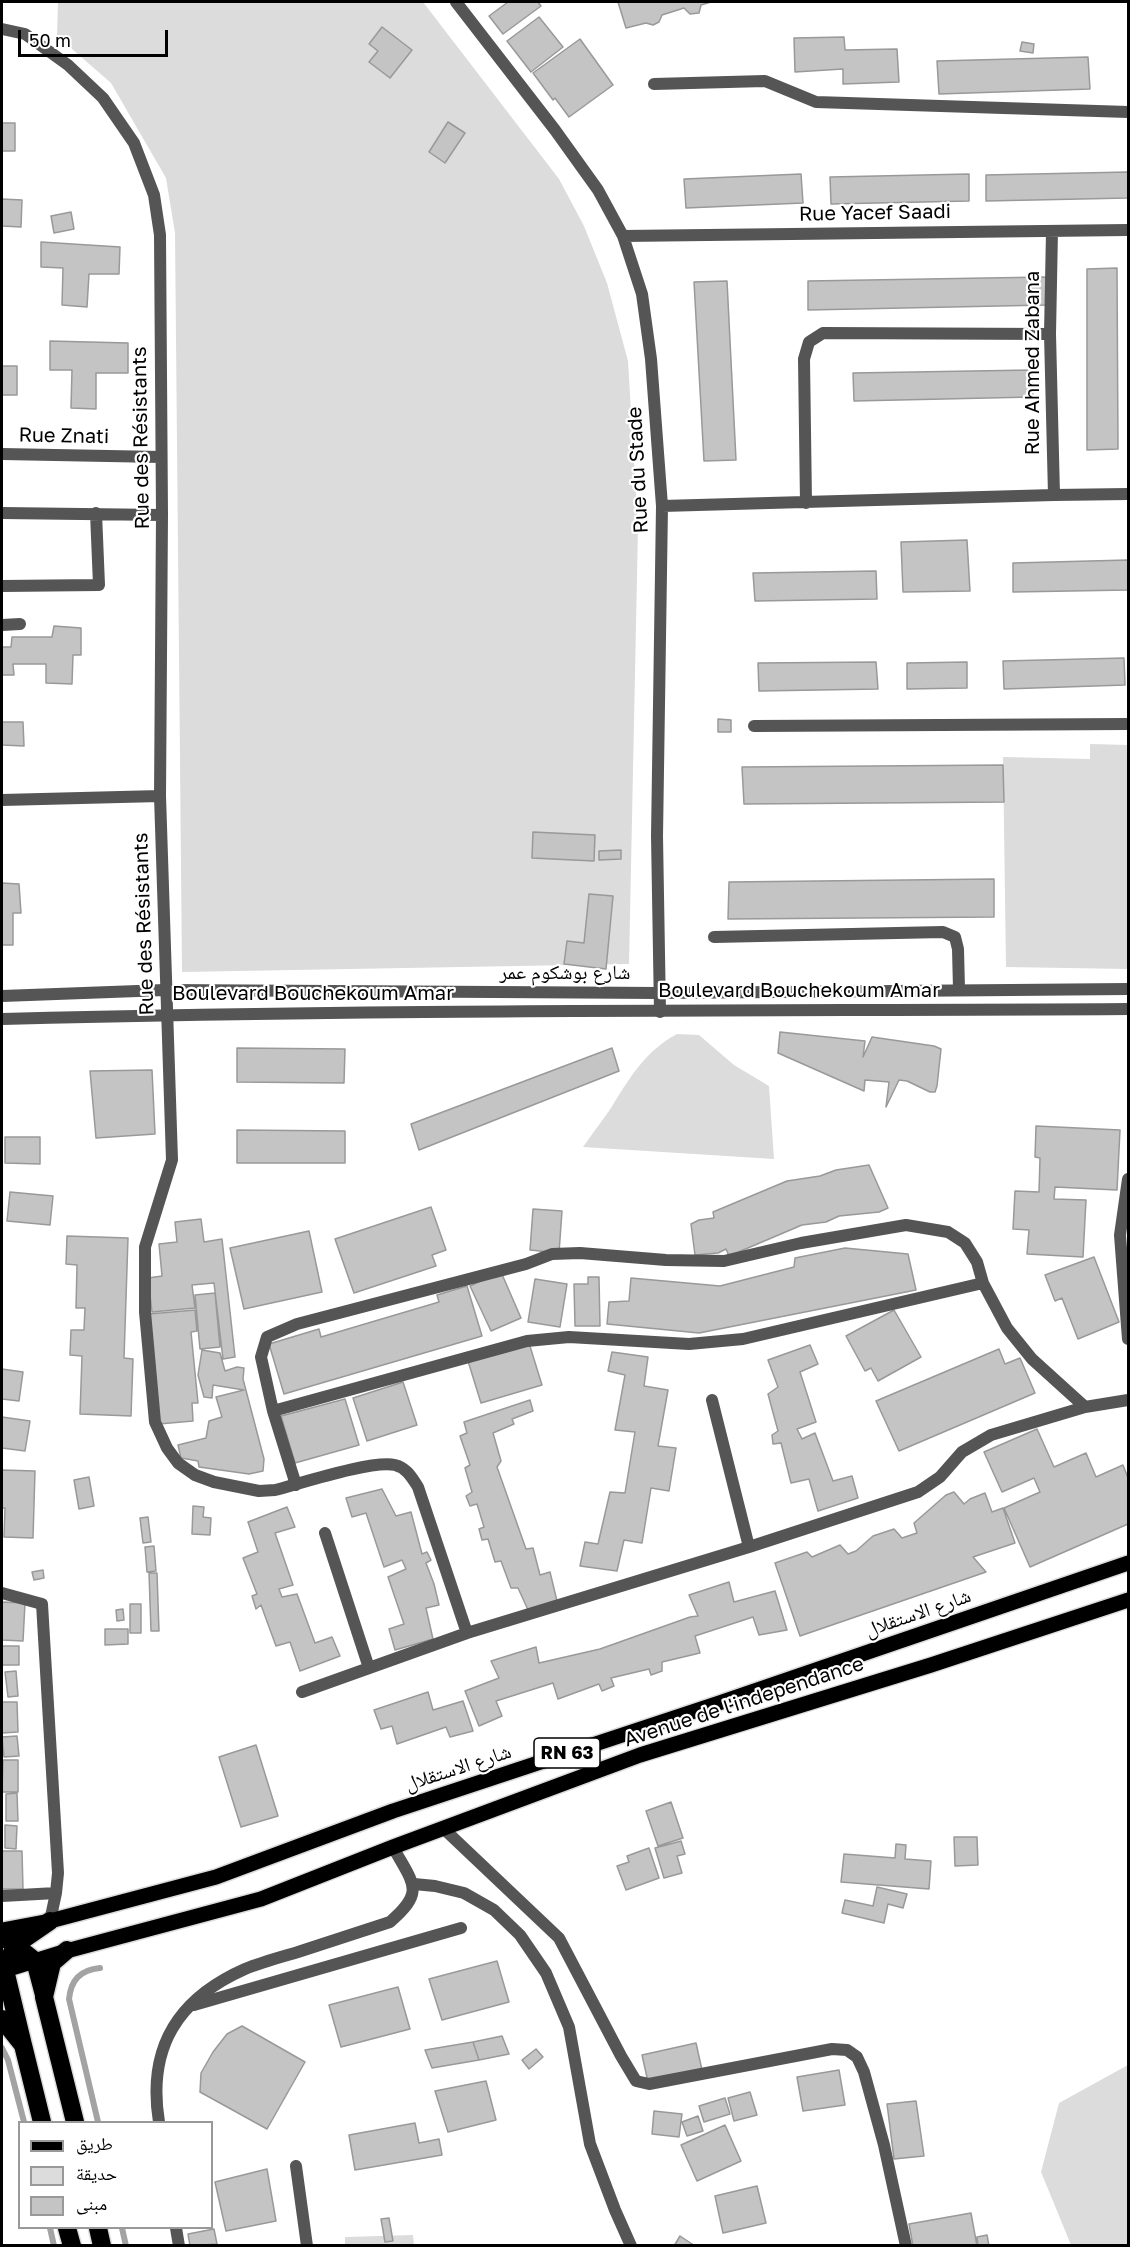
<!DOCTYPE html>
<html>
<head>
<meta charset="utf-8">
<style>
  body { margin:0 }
  #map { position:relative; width:1130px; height:2247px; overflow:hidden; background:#fff; font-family:"Golos Text","Noto Naskh Arabic",sans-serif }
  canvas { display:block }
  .frame { position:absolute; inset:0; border:3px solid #000; pointer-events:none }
  .legend { position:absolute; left:18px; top:2121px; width:195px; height:108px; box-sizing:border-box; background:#fff; border:2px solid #999; margin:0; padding:8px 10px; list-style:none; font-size:18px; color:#000 }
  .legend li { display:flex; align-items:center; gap:12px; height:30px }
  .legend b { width:30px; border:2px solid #999 }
  .scale { position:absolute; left:18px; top:30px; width:150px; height:27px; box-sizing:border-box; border:3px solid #000; border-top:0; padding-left:8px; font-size:18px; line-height:21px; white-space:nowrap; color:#000; -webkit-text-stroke:4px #fff; paint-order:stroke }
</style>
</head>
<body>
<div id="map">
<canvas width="1130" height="2247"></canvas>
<div class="frame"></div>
<ul class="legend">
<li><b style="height:8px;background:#000"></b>طريق</li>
<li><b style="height:16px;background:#dcdcdc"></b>حديقة</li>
<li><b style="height:16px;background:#c4c4c4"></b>مبنى</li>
</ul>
<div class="scale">50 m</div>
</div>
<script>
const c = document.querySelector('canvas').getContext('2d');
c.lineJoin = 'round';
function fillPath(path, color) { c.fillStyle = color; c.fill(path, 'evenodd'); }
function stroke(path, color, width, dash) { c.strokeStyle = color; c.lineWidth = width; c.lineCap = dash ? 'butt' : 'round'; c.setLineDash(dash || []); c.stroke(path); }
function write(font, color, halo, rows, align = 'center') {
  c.font = font + ' "Golos Text","Noto Naskh Arabic",sans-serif'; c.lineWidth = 4.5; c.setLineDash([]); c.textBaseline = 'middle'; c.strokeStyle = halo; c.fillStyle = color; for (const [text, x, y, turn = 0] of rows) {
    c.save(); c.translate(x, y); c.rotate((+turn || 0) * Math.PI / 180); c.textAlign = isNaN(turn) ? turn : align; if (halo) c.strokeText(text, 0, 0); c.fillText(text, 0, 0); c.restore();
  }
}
fillPath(new Path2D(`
  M58,2H423L559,179L584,226L607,283L628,361L638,528L629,964L182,972L175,233L166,178L111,83L57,36Z
  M1090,744L1128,745V969L1006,967L1003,757L1090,759Z
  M677,1034L699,1035L734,1065L769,1086L774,1159L583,1147C592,1134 602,1121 611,1108C629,1079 645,1051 677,1034Z
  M1128,2065V2245H1071L1041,2172L1059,2103Z
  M413,2235L414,2245H345V2237Z`), '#dcdcdc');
stroke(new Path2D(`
  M2,2048L8,2060L24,2122
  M98,2122L69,1999C71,1980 80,1970 100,1968
  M50,2228L54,2246
  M122,2228L126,2246`), '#a3a3a3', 6);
const building = new Path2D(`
  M508,2H538L541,6L503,34L489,16Z
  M618,2H711L701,5L699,13L690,14L684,8L662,15L659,22L653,25L646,23L626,28Z
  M539,17L563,47L531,72L507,41Z
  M382,27L412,50L390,78L369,62L378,51L369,44Z
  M844,37L845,50L897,49L899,82L843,84V69L795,72L794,38Z
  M580,39L613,85L569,117L555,98L553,100L533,73Z
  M1022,42L1034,44L1033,53L1020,51Z
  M1088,57L1090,89L939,94L937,61Z
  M448,122L465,133L445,163L429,152Z
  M2,123H15V151H2Z
  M1128,172V198L986,201V175Z
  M801,174L803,203L686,208L684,179Z
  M969,174V201L831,204L830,177Z
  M2,199L22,200L21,227L2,226Z
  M71,212L74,229L54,233L51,216Z
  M41,242L120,247L119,274H89L87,307L62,305L63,268L41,267Z
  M1117,268L1118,449L1087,450V269Z
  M1046,277L1047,305L808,310V281Z
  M727,281L736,460L704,461L694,282Z
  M50,341L128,343V373H96V409L71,408L72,370H50Z
  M2,366H17V395H2Z
  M1032,370L1033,397L854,401L853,373Z
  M967,540L970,591L903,592L901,542Z
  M1128,560V590L1013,592V563Z
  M876,571L877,599L755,601L753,573Z
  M54,626L81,628V655H73L72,684L46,683V664H13L14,675H2V647H11L12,637H52Z
  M1124,658L1125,685L1004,689L1003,661Z
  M876,662L878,689L759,691L758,663Z
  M967,662V688L907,689V663Z
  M718,719L731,720V732H718Z
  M2,722H23L24,746L2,745Z
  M1003,765L1004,802L744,804L742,767Z
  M533,832L595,835L594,861L532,858Z
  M621,850V859L599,860V851Z
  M994,879V917L728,919L729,882Z
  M2,883L19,884L21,913H13V945H2Z
  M589,894L613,896L606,969L564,964L567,941L584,943Z
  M780,1032L865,1041L863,1057L872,1037L934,1046L941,1049L937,1086L935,1092H930L907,1081L899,1080L886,1107L889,1082L865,1080L864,1091L778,1053Z
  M237,1048L345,1049L344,1083L237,1082Z
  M612,1048L619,1071L419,1150L411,1124Z
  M152,1070L155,1134L96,1138L90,1071Z
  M1036,1126L1120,1130L1117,1190L1055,1187L1054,1199L1086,1200L1083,1257L1027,1254L1029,1230L1013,1229L1015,1191L1039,1192L1040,1158L1035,1157Z
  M237,1130L345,1131V1163H237Z
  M5,1137H40V1164L5,1163Z
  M869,1165L888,1208L879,1212L839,1216L826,1222L802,1225L729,1256L726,1249L718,1253L695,1255L691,1224L699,1220L714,1218L713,1212L787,1181L820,1176L836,1170Z
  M10,1192L53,1196L50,1225L7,1221Z
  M431,1207L446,1250L432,1255L436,1266L354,1293L335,1239Z
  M533,1209L562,1211L559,1253L530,1250Z
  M201,1219L204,1242L222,1239L235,1357L223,1359L214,1283L192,1285L195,1308L152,1312L148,1278L162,1276L159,1244L177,1242L175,1222Z
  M309,1231L322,1292L244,1309L230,1248Z
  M67,1236L128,1238L124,1358L133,1359L131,1416L80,1414L82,1356L70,1355L71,1330H84L85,1308H76L77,1265L66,1264Z
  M845,1248L908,1254L916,1290L699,1333L607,1324L609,1302L629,1301L631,1278L720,1286L794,1267L795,1258Z
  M1094,1257L1119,1322L1078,1339L1062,1298L1055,1301L1045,1275Z
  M501,1272L521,1318L491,1331L470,1286Z
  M588,1277H599L600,1326H575L574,1284H588Z
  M535,1279L567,1284L560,1327L528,1322Z
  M467,1286L482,1336L284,1394L269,1344L319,1329L321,1337L439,1302L437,1295Z
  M215,1293L220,1347L200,1349L195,1295Z
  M195,1310L197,1331L191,1332L198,1403H192L193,1421L159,1424L149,1314Z
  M894,1310L921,1357L878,1381L871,1368L865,1371L846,1336Z
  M529,1343L542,1385L481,1403L468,1361Z
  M810,1345L818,1364L800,1372L816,1422L797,1429L802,1439L815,1433L833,1481L852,1476L858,1498L818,1511L809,1479L791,1483L781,1443L773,1444L772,1435L778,1431L768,1394L778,1387L768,1360Z
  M999,1349L1005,1364L1020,1358L1035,1393L899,1451L876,1401Z
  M202,1350L220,1353L225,1371L237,1367L244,1368L243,1379L264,1459L263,1471L249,1474L199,1467L198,1461L181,1458L178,1445L206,1438L209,1421L222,1417L216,1397L244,1390L213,1385L212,1398L204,1397L198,1375Z
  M612,1352L648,1357L644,1386L668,1390L658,1446L676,1448L669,1491L651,1488L642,1543L624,1540L617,1571L580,1566L585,1542L598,1544L610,1492L625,1493L635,1432L615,1430L625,1375L608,1371Z
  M2,1369L23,1372L19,1401L2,1399Z
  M403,1382L417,1425L367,1441L353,1398Z
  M345,1399L359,1445L295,1463L281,1416Z
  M530,1400L533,1411L512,1419L514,1424L493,1433L501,1461L497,1467L526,1549L533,1548L540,1575L550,1572L557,1601L529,1612L518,1588H511L501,1561L495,1562L488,1539L482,1540L479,1529L484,1527L477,1504L470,1506L466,1496L472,1492L465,1468L470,1465L460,1436L467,1433L464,1422Z
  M2,1417L30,1421L25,1451L2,1448Z
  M1037,1429L1054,1467L1086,1453L1096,1477L1123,1465L1128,1478V1524L1030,1567L1004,1508L1040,1492L1034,1478L1002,1492L984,1452Z
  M2,1470L35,1471L33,1538L4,1537L5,1508H2Z
  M89,1477L94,1506L79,1509L74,1480Z
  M382,1489L396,1516L411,1512L422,1554L427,1552L431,1560L426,1563L434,1584L439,1605L426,1608L433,1639L395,1650L389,1629L404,1624L388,1577L406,1569L402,1560L384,1567L366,1513L352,1517L346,1498Z
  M954,1492L964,1504L970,1499L985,1493L992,1512L1003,1508L1015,1543L973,1557L986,1572L800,1636L775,1563L807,1552L812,1557L840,1545L848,1554L856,1551L873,1536L894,1529L902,1538L917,1533L914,1523L946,1495Z
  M193,1506L204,1507L203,1517L211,1518L210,1535L192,1534Z
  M287,1507L295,1527L275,1533L293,1585L279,1589L282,1597L297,1594L315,1643L332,1637L340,1656L300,1671L290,1642L276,1646L261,1605L256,1609L252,1596L257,1594L243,1558L258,1552L248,1522Z
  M148,1517L151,1542L143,1543L140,1518Z
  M154,1546L156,1571L147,1572L145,1547Z
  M43,1570L44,1578L34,1580L32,1572Z
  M149,1573H157L159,1631H151Z
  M729,1582L734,1602L775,1591L787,1630L759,1635L753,1617L695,1636L700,1653L662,1662V1671L651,1675L649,1669L611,1678L614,1686L602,1691L599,1684L558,1699L553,1683L496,1701L502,1716L479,1726L465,1691L499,1678L491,1661L536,1647L539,1663L600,1649L690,1617L698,1616L689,1595Z
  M2,1602L25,1603L23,1641L2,1640Z
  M130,1604H141V1633H130Z
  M123,1609L124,1620L117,1621L116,1610Z
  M105,1629H128V1644L105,1645Z
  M2,1646H19V1665H2Z
  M16,1671L18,1696L8,1697L5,1672Z
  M428,1692L433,1710L463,1701L473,1731L450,1737L446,1727L397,1744L392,1726L381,1729L374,1710Z
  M2,1702H17L18,1732L2,1733Z
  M17,1736L19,1756L4,1757L2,1737Z
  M256,1745L278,1816L241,1827L219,1757Z
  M3,1760H18V1792H2Z
  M17,1793L18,1821H6V1794Z
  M671,1802L683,1838L658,1846L646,1811Z
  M5,1825L17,1826L16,1849L5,1848Z
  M954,1837H977L978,1865L955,1866Z
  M681,1841L685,1854L677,1856L682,1873L664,1878L655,1848Z
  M896,1844L906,1845L905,1859L931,1861L929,1889L841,1882L844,1854L895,1858Z
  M649,1848L659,1878L626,1890L617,1866L629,1862L627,1856Z
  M2,1851H22L23,1889H2Z
  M877,1887L907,1894L903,1908L888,1904L884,1923L842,1913L845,1900L873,1906Z
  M497,1961L509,2002L442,2020L429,1979Z
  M398,1987L410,2029L341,2047L329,2005Z
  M242,2026L305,2062L267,2129L200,2092L201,2073L213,2052L227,2034Z
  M502,2036L509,2054L479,2060L473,2042Z
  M473,2042L479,2060L432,2068L425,2050Z
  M696,2043L702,2070L648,2082L642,2055Z
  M536,2049L543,2057L529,2069L522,2060Z
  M839,2070L845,2105L803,2111L797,2077Z
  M486,2081L496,2120L448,2132L435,2091Z
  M750,2092L757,2115L734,2121L728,2098Z
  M725,2098L730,2114L704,2122L699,2106Z
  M916,2101L924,2156L894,2159L887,2104Z
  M654,2111L682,2114L679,2137L652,2134Z
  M698,2116L703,2131L687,2136L682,2122Z
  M415,2123L419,2143L439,2139L442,2155L355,2170L349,2135Z
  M725,2125L741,2161L697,2181L681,2145Z
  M267,2169L276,2221L226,2231L215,2182Z
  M757,2186L766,2223L723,2233L715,2196Z
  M971,2213L977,2246H913L909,2224Z
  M389,2218L393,2241L385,2242L381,2219Z
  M214,2229L217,2244L190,2246L188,2234Z
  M987,2235L989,2246H978L977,2237Z
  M680,2236L695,2246H674Z`);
fillPath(building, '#c4c4c4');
stroke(building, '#999', 1.5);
const primary = new Path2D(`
  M2,1930L50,1921L216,1877L393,1811L719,1703L1128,1563
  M2,1971L70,1950L261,1899L393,1847L640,1755L931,1665L1128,1600`);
const motorway = new Path2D(`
  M2,1936L15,1945L35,1961L44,1995
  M67,1950L52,1963L44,1997L75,2122
  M2,2019L23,2045L42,2122
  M23,2045L5,1970L15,1945L50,1921
  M67,2228L72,2246
  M98,2228L102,2246`);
stroke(primary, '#dbdbdb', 18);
stroke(motorway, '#dbdbdb', 21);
stroke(new Path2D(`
  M456,2L555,130L598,190L623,236L642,294L651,359L662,506L657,836L660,1012
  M2,29L25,34L68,65L103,98L134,143L154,195L160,235L162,515L160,796L172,1160L145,1247V1312L155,1422L167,1448L178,1463L195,1475L214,1482L259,1491L275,1490C302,1483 372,1460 395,1465C407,1468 412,1478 418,1487L467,1633
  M654,84L765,81L816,102L1128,112
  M1052,231L1050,334L1054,495
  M623,236L1128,230
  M2,454L161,457
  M806,503L804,359L809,342L823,333L1050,334
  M662,506L1054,495L1128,494
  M2,513L162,515
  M2,586L99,585L96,513
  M2,625L20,624
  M754,726L1128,724
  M2,800L160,796
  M714,937L943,932L955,937L958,949L959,989
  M1128,1179L1120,1235L1128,1339
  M273,1411L527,1341L569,1337L689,1344L743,1339L983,1283
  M296,1485L273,1411L261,1357L267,1337L297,1324L526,1264L552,1254L580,1253L666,1260L724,1261L801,1243L906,1225L948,1232L965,1243L977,1262L983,1283L1007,1328L1032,1359L1085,1407
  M325,1533L369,1668
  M749,1547L918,1492L940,1477L962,1452L991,1435L1085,1407L1128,1400
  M2,1593L42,1604L58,1873L56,1893L50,1921
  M302,1692L467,1633L749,1547L712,1400
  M444,1829L559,1938L621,2056L636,2081L649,2084L832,2049L847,2050L857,2057L864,2072L884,2145L906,2246
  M414,1884L435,1886L464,1893L494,1910L520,1935L546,1973L569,2027L590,2144L615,2210L631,2246
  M2,1896L56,1893
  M194,2005L461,1928
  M159,2122C147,2048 177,1999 245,1969C262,1962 281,1957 298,1952C329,1942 359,1932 390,1922C426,1891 413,1884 393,1847
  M296,2166L307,2246
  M176,2228L179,2246`), '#555', 12);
stroke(new Path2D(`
  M2,996L165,990L659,993L1128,989
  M2,1019C377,1009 753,1011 1128,1009`), '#555', 12);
stroke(primary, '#000', 15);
stroke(motorway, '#000', 18);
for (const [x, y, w] of [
  [567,1753,66]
]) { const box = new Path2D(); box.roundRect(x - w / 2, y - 15, w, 30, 4.5); c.fillStyle = '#fff'; c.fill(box); stroke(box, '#000', 1.5); }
write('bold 18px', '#000', null, [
  ["RN 63",567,1753]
]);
write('20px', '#000', '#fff', [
  ["Rue Yacef Saadi",875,213,-1],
  ["Rue Ahmed Zabana",1033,363,-90],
  ["Rue Znati",64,436,1],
  ["Rue des Résistants",141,438,-91],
  ["Rue du Stade",638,470,-93],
  ["Rue des Résistants",144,924,-92],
  ["شارع بوشكوم عمر",565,973],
  ["Boulevard Bouchekoum Amar",799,991],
  ["Boulevard Bouchekoum Amar",313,994],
  ["شارع الاستقلال",918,1613,-19],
  ["Avenue de l'independance",744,1702,-18],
  ["شارع الاستقلال",458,1768,-18]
]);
</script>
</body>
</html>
